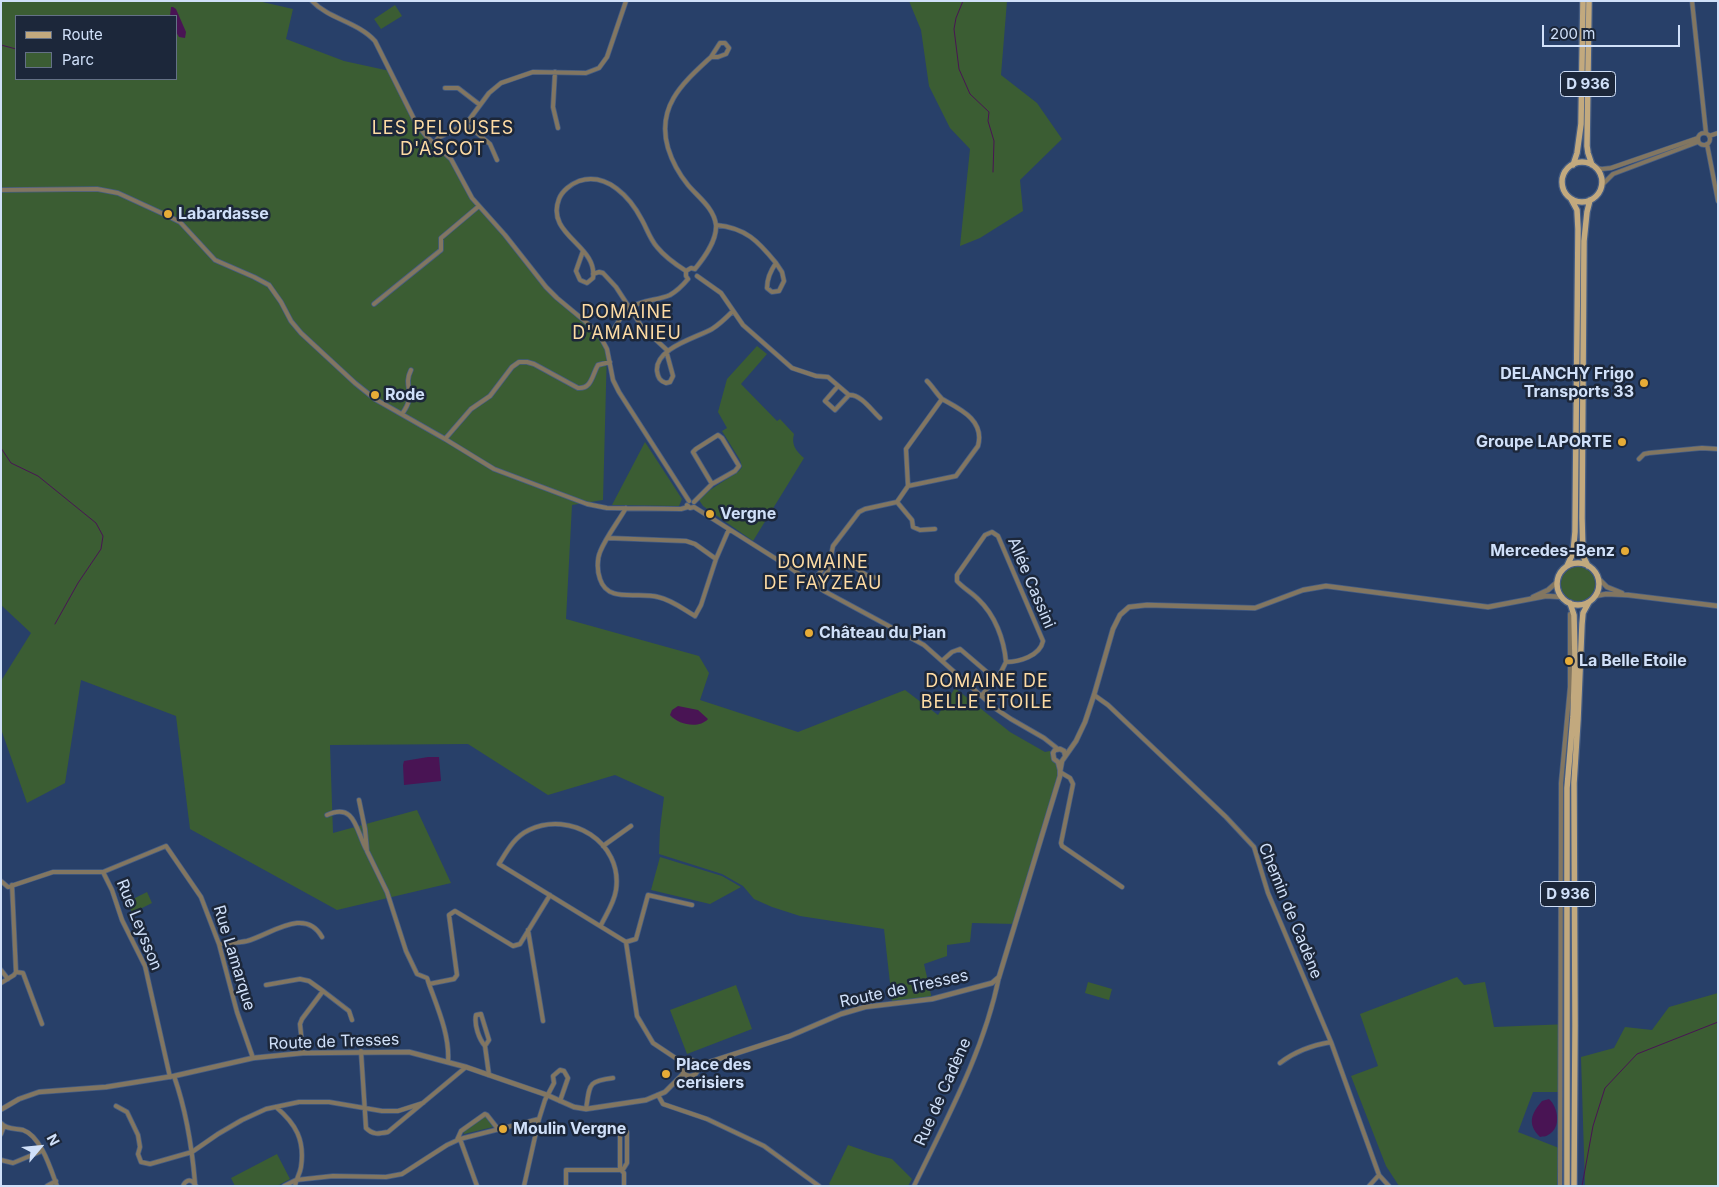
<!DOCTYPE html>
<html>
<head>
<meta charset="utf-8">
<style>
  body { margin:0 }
  #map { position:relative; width:1719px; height:1187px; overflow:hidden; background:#284069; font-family:Inter,sans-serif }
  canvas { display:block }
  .frame { position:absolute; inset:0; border:2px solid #d0e0f9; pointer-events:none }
  .legend { position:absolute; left:15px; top:15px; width:162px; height:65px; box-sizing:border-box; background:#1c273a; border:1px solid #647186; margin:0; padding:6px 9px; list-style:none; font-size:15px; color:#d0e0f9 }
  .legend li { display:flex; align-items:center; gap:10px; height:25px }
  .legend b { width:25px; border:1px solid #647186 }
  .north { position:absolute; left:15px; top:1122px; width:50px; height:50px; -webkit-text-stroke:4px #1c273a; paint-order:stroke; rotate:62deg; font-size:14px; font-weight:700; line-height:20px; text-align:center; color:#d0e0f9 }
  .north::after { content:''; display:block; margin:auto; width:18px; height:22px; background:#d0e0f9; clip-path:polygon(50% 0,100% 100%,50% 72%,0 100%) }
  .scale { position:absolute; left:1542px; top:25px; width:138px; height:22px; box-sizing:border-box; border:2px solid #d0e0f9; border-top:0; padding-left:6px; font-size:15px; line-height:18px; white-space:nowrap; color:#d0e0f9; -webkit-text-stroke:4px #1c273a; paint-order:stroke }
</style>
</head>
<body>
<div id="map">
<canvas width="1719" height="1187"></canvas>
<div class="frame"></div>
<ul class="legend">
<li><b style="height:6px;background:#c2a97e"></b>Route</li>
<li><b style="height:14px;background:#3b5d33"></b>Parc</li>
</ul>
<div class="north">N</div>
<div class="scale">200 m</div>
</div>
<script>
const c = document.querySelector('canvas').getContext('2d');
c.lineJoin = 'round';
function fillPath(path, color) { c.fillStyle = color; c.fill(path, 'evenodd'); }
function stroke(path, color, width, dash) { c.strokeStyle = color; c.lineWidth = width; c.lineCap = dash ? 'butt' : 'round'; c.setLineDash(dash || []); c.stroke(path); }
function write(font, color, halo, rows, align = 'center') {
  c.font = font + ' Inter,sans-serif'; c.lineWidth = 5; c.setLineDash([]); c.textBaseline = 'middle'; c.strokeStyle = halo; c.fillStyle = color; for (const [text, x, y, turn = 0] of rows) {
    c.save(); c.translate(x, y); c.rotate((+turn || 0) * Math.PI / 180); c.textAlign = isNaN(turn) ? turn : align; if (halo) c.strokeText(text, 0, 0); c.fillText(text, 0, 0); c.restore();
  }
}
fillPath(new Path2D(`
  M1,1H258L293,9L286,39L344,61L390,71L423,132L446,154L466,187L546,287L592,327L607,349L603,500L572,505L566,619L699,656L709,673L700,700L798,732L905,690L938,715L955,688L1010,732L1045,752L1055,750L1053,753L1060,770L1016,924L972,923L970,942L947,945V956L924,964L932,999L892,1001L884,929L800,916L772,907L754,899L743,886L722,874L659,854L660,829L664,797L615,775L548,795L468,744L330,745L333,833L417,810L451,883L337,910L190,829L176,716L81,680L65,783L27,803L1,729V681L31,633L1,605ZM16,16H176V79H16Z
  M909,1H1007L1001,75L1037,103L1062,139L1020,180L1023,211L980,238L960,246L970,149L950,128L929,86L921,30Z
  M395,5L402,16L381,29L374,19Z
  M757,346L767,354L741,384L777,421L780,419L794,434C791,445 796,451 804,458L753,541L703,506L699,500L710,490L739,471L742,467L740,460L722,431L727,428L718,412L727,379Z
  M645,442L682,499L679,506L612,505Z
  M1561 584a17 17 0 1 1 34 0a17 17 0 1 1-34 0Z
  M660,857L722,876L741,887L710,904L651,890Z
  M147,892L152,903L132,913L127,902Z
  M1457,977L1464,985L1485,982L1494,1027L1569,1024L1568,1092H1533L1518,1132L1559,1148L1557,1186H1399L1386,1166L1351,1076L1378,1066L1360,1014Z
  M1088,982L1112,989L1109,1000L1085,993Z
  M736,985L752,1029L687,1054L670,1010Z
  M1718,993V1186H1585L1581,1057L1614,1048L1625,1027L1652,1030L1669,1007Z
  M485,1116L493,1127L464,1134L463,1132Z
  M848,1145L877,1155L892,1159L912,1179L908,1186H831L829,1184Z
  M277,1154L290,1179L277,1186H235L231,1178Z`), '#3b5d33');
fillPath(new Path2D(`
  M171,7H173L176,9L186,32L185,38L179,37L176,32V16H170Z
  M678,706L698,710L708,719C699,729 679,725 670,715L672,710Z
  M428,757H439L441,781L404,785L403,765L404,761Z
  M1549,1099C1558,1107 1562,1128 1548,1135C1546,1137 1543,1136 1540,1137C1527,1124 1531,1114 1542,1101Z`), '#491454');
stroke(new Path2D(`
  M963,1L956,18L954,29L959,69L970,94L989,112L988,121L994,141L993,172
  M1,45L16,49
  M1,448L11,463L38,476L96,523L103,536L101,549L78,583L55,624
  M1582,1186L1593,1126L1605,1088L1637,1054L1718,1022`), '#491454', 1);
const minor = new Path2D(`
  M312,1C329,19 358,22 375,41L416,123L427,137L451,159L472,198L505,235L546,287L557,298L592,327L600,336L607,349L613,380L619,392L689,501
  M1692,1L1706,133
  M555,72L553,107L558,128
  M445,88H458L480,105
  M466,124L490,144L497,160
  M1698 139a6 6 0 1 1 12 0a6 6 0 1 1-12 0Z
  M1709,136L1718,133
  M435,143L438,138L466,124L489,93L501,83L533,72L586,73L599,68L607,57L626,1
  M1707,144L1718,201
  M1595,168L1602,169L1611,168L1698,138
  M1602,185L1613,174L1698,142
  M1,190L97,189L118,193L168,216L180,222L215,260L254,277L269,285L281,302L291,321L301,333L355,383L375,399L445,439L494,469L587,504L607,508L681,509L688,507
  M716,225C746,228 758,241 776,263C771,270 767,279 767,288L772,292L779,291L784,281L782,272L776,263
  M583,251L576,271L580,280L587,283L593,278C598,245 545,235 559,199C562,191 571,184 579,181C607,172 630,197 642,220C647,229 650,239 657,247C665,257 675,264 686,271
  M695,269C704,258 717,241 716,225C714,208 698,197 688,185C679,174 672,161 668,148C656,106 683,83 711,57H718L726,54L729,48L725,43H720L711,57
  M593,274L599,272L603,273L616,287L642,327L668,351
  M697,276L721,293L743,325L792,368L816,376L828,377L849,395C861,394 872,411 880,418
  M688,279L686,276V271L691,268L695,269
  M374,304L441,250V238L479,206
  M603,340C616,333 617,317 630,308C642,299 657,301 670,295C677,291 683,285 688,279
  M667,354L673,376L670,382L666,383C660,381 658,378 657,371C655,348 696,338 712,329C720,324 726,318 733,311
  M927,381C933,387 936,393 942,399
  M838,386L825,401L835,410L849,395
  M402,414C418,392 402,388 411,370
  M445,439L471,409L490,396L512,367L519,362H527L534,364L578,388C592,389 592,375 598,365L610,362
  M1639,459L1644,454L1649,453L1702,448L1718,449
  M694,502L712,484L735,471L739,466L722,438L718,435L696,449L693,452L712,484
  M897,502L912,520L913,527L920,530L935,529
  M687,505L690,508L694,507L789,567L824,591L924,645L996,709L1011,719L1044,738L1058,749
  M626,508C618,522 606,537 600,552C597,559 597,571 600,579C608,604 638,591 658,597C672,600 683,609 695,616L701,605L716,559L729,529
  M608,538L686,541L695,544L716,559
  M830,563L854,567L868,576L877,578
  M812,583L824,567L830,563
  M817,586L828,571L833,546L859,512L865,509L897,502L908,486L956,476L978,446C985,420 960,409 942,399L906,449L908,486
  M943,660L952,652L960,649L995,679
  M1094,695L1108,705L1226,817L1254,847L1268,893L1331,1042L1379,1175L1389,1186
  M981,696L1000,674L1006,662C1019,662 1040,656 1043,641L998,536L992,532L985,535L957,575V581C963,588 971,592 978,599C995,615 1004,639 1006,662
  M1060,772L1070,778L1073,784L1061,843L1062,846L1122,887
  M359,800L365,829L367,851L387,892L406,951L417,974L427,978L429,984C438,1009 450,1036 448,1062
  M327,815C355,802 356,830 366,849
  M603,846L631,826
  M103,872L112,890L122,920L145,966L170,1077
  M1,881L8,887L53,872H103L166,846L201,897L219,944L237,1012L253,1058
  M12,885L16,972
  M601,925C607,913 614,903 616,890C623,842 570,810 529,830C514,837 507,851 499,864L626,942
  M528,930L543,1021
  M219,944C228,943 238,943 247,941C270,935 305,906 322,937
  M1,970L8,979
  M16,972L23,973L42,1024
  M1,983L14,975L16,972
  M429,984L454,979L457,975L449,915L455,911L513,946L520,944L550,895
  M266,985L300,979L309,981L323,991L302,1019L300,1024L303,1053
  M323,991L349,1011L352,1020
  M485,1046C479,1039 474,1025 476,1015L481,1014L489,1040L485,1046L489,1075
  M361,1051L366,1128C373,1135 378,1134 388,1132L466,1067
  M683,1063L653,1043L637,1016L626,942L636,939L648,895L692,905
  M1280,1063C1294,1052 1313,1045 1331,1042
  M174,1076C186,1110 192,1147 195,1183
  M658,1095L663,1104L707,1119L764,1146L819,1186
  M116,1106L127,1112L138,1135L140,1147L138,1154L141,1162L150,1164L192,1152L218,1134L242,1120L266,1109L299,1102H329L382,1111H398L423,1103
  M276,1107C296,1124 305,1140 301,1167C300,1174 296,1179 295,1186
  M586,1109C590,1085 587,1081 613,1078
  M1,1123C7,1130 16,1128 23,1130C41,1136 51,1170 57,1186
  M1,1134L4,1126
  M460,1139L477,1186
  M457,1140L461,1131L485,1114L487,1115L498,1129
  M1,1160L13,1163L42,1151
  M620,1170V1133L622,1130L624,1129L627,1132V1163L622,1171L624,1173V1186
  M47,1186L56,1181
  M183,1186C185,1181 189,1179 193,1182L196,1186
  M284,1186L296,1180L333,1176L386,1177L402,1174L447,1145L460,1139L539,1119L545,1100L554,1083L553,1076L560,1070L564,1071L568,1078L560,1101
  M524,1186L539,1119
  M566,1186V1170H620
  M914,1186C947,1118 984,1051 999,977
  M1369,1186L1379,1175
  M1560,1186L1561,783L1570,687V614`);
const tertiary = new Path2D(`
  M1598,578L1607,587L1622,593
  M1595,596L1606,594L1628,595L1718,606
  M1533,597L1548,590L1557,582
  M1060,772L1062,761L1076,741L1085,722L1094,695L1113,629L1120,615L1129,607L1147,605L1255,608L1303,590L1326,586L1488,607L1546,596L1562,597
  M682 1068a8 8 0 1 1 16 0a8 8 0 1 1-16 0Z
  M697,1066L790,1036L841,1014L865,1007L932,999L992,983L999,977L1060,776V770L1058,762L1054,759L1053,753L1055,750L1060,749L1064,751L1065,755
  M2,1109L19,1099L39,1092L106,1087L174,1076L253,1058L303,1053L409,1052L466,1067L547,1095L574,1107L586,1109L646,1100L665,1092L684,1073`);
const primary = new Path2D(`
  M1589,1L1587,146L1588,153L1592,165
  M1562 182a20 20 0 1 1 40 0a20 20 0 1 1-40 0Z
  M1573,165L1577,153L1581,124L1583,1
  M1557 584a21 21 0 1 1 42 0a21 21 0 1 1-42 0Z
  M1567,566L1573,553L1575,532L1578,229L1577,210L1571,199
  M1588,566L1583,556L1582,518L1584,241L1587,212L1590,200
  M1567,1186V788L1573,717L1575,659L1574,615L1570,603
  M1574,1186L1575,1025L1574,783L1578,719L1582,624L1583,613L1589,602`);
stroke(minor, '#465d83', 5.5);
stroke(tertiary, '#465d83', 6);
stroke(primary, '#465d83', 8);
stroke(minor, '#827661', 4);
stroke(tertiary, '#827661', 4.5);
stroke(primary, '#c2a97e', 5.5);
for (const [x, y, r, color] of [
  [168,214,5,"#e7ac37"],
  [1644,383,5,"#e7ac37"],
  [375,395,5,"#e7ac37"],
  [1622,442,5,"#e7ac37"],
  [710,514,5,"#e7ac37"],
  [1625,551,5,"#e7ac37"],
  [809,633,5,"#e7ac37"],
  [1569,661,5,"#e7ac37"],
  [666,1074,5,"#e7ac37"],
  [503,1129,5,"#e7ac37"]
]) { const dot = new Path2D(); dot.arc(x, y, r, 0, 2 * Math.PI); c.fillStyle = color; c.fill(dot); stroke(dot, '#1c273a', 2); }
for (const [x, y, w] of [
  [1588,84,55],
  [1568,894,55]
]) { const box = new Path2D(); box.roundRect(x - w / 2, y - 12.5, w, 25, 4); c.fillStyle = '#1c273a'; c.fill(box); stroke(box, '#d0e0f9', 1); }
write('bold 15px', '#d0e0f9', null, [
  ["D 936",1588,84],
  ["D 936",1568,894]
]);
write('bold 16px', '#d0e0f9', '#1c273a', [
  ["Labardasse",178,214],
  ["DELANCHY Frigo",1634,374,"right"],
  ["Transports 33",1634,392,"right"],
  ["Rode",385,395],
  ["Groupe LAPORTE",1612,442,"right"],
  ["Vergne",720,514],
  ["Mercedes-Benz",1615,551,"right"],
  ["Château du Pian",819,633],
  ["La Belle Etoile",1579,661],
  ["Place des",676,1065],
  ["cerisiers",676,1083],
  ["Moulin Vergne",513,1129]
], 'left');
write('16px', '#d0e0f9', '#1c273a', [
  ["Allée Cassini",1031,583,67],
  ["Chemin de Cadène",1290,911,68],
  ["Rue Leysson",139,925,68],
  ["Rue Lamarque",234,958,73],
  ["Route de Tresses",904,989,-12],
  ["Route de Tresses",334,1042,-2],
  ["Rue de Cadène",943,1092,-66]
]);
c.letterSpacing = '1px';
write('18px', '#fddba4', '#1c273a', [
  ["LES PELOUSES",443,129],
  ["D'ASCOT",443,150],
  ["DOMAINE",627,313],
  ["D'AMANIEU",627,334],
  ["DOMAINE",823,563],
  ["DE FAYZEAU",823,584],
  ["DOMAINE DE",987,682],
  ["BELLE ETOILE",987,703]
]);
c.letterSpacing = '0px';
</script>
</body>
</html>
